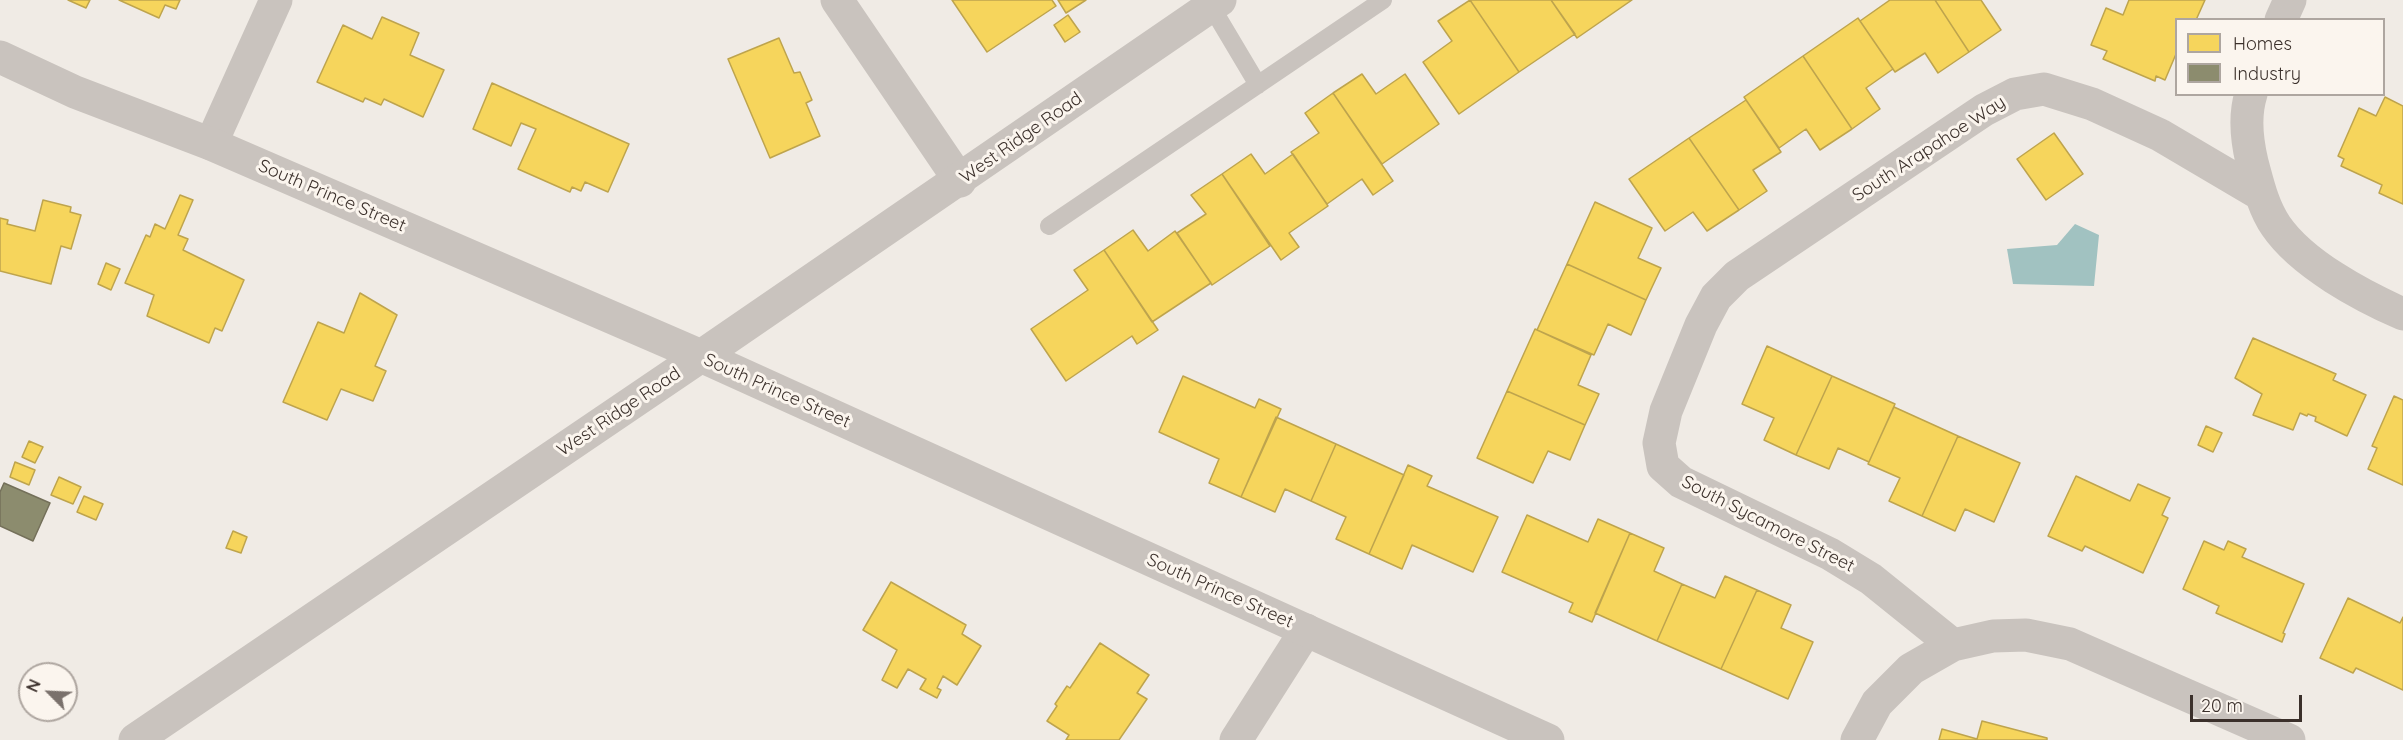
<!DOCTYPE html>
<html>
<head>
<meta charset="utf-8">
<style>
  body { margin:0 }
  #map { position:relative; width:2403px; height:740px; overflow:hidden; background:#f0ebe5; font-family:Quicksand,sans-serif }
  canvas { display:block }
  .legend { position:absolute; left:2175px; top:18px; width:210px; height:78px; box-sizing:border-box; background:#fbf5ee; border:2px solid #aea6a0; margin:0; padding:8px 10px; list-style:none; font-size:18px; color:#3b302b }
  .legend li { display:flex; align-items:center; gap:12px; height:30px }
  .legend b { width:30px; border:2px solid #aea6a0 }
  .north { position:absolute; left:18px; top:662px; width:60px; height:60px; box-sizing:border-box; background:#fbf5ee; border:2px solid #aea6a0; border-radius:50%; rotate:294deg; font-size:16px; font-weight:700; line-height:24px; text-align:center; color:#3b302b }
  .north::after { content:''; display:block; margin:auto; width:21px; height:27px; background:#7a716c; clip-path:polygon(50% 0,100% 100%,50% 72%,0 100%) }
  .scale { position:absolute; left:2190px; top:695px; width:112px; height:27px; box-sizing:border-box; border:3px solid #3b302b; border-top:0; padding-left:8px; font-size:18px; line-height:21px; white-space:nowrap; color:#3b302b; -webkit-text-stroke:4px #fbf5ee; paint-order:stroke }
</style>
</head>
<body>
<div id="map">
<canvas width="2403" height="740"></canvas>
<ul class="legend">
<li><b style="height:16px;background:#f6d55c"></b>Homes</li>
<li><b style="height:16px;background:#8c8c6e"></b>Industry</li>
</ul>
<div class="north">N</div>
<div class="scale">20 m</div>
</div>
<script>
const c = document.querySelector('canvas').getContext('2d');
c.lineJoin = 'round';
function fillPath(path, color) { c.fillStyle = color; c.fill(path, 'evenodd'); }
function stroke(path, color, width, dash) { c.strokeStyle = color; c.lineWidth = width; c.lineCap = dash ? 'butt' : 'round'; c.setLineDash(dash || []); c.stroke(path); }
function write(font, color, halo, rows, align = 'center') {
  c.font = font + ' Quicksand,sans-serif'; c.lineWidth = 6; c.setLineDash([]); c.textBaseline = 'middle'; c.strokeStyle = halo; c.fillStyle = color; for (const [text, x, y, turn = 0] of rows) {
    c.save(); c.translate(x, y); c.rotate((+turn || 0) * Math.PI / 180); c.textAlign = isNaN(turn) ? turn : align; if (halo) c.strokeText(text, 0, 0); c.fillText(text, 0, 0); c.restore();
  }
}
fillPath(new Path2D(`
  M2075,224L2099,235L2094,286L2013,284L2007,249L2057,245Z`), '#a1c2c1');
const homes = new Path2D(`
  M68,0H90L86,8Z
  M119,0H180L176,9L165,5L159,18Z
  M952,0H1052L1056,6L987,52Z
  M1058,0H1086L1066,13Z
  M1470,0H1551L1575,34L1519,72Z
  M1470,0L1519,72L1459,114L1423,62L1452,41L1438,21Z
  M1551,0H1632L1577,38Z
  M1890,0H1935L1969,52L1938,73L1925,53L1895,72L1860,21Z
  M1935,0H1981L2001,30L1969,52Z
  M2129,0H2205L2196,20H2176V54L2165,80L2156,76L2155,81L2103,59L2107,51L2091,45L2106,8L2123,15Z
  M1068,15L1080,32L1065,42L1054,25Z
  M382,17L419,33L410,55L444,70L423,117L384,99L381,105L365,98L363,102L317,82L343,25L372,39Z
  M1858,18L1893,69L1866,88L1880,109L1852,129L1803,56Z
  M779,38L794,73L800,72L812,100L806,103L820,136L770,158L728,59Z
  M1803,56L1852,129L1820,150L1806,129L1779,148L1744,97Z
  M1362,74L1376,94L1405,74L1439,124L1382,164L1333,93Z
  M492,83L629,144L608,192L585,182L581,191L572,187L570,192L518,169L536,129L521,123L511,146L473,129Z
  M1333,93L1393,181L1373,195L1362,179L1327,204L1291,152L1319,133L1305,113Z
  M2385,97L2403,106V204L2379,193L2382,185L2341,166L2344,159L2338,156L2359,108L2376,116Z
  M1746,100L1781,152L1753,170L1767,191L1739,210L1689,138Z
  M2054,133L2083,174L2046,200L2017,159Z
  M1689,138L1739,210L1707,231L1693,212L1665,231L1629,179Z
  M1251,154L1265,174L1293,154L1328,206L1289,233L1299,247L1281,260L1222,174Z
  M1222,174L1270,246L1212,285L1177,233L1206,214L1191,195Z
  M180,195L193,200L178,235L188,239L183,250L244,280L222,331L215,328L209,343L147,316L154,295L125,283L146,235L150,237L155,224L165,229Z
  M43,200L71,207L70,212L81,215L71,249L61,246L51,284L0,271V218L8,220L7,224L35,231Z
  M1595,202L1652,228L1638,258L1661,268L1646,300L1567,264Z
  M1133,230L1148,251L1175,231L1211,283L1152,322L1104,250Z
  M1104,250L1158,330L1137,344L1132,336L1066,381L1031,329L1088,290L1074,270Z
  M106,263L120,269L111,290L98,284Z
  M1567,264L1646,300L1631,335L1608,324L1594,355L1537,330Z
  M360,293L397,315L375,366L386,371L373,401L341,389L327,420L283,402L318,322L344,333Z
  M1535,329L1591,355L1578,385L1599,394L1585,425L1507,391Z
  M2253,338L2336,374L2333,380L2366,395L2347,436L2315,421L2316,417L2308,414L2307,416L2300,413L2293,430L2253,415L2262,394L2235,378Z
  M1767,346L1832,376L1796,455L1764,440L1774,418L1742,404Z
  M1183,376L1255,408L1259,399L1281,409L1241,497L1209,483L1219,459L1159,432Z
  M1832,376L1895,404L1869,462L1838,448L1829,469L1796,455Z
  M1507,391L1585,425L1570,460L1548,451L1533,483L1477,458Z
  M2394,396L2403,400V485L2368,469L2377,448L2372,446Z
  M1894,407L1958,436L1922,516L1889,501L1900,478L1868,464Z
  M1276,417L1336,444L1311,501L1285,489L1275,512L1241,497Z
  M2206,426L2222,433L2213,452L2198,445Z
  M1958,436L2020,463L1994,522L1965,509L1955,531L1922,516Z
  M29,441L43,447L35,463L22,457Z
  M1336,444L1404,475L1369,554L1336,539L1346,517L1311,501Z
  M15,462L35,470L29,485L10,477Z
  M1408,465L1432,476L1427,486L1498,517L1473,572L1412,545L1402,569L1369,554Z
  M2076,476L2130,501L2138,484L2170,498L2162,515L2168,518L2143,573L2085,546L2082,551L2048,536Z
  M59,477L81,487L73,504L51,495Z
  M84,496L103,504L96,520L77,512Z
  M1527,515L1588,542L1598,519L1630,533L1592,622L1569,612L1573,603L1502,572Z
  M233,531L247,537L241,553L226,548Z
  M1630,533L1664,548L1654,571L1682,584L1657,641L1595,613Z
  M2204,541L2224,550L2228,541L2246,549L2242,557L2304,584L2283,633L2285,634L2282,642L2216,613L2219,606L2183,589Z
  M1725,576L1757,590L1721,669L1657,641L1682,584L1715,598Z
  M891,582L966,625L962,634L981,646L957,685L943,676L937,688L941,690L937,698L920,689L926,679L908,669L897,688L882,680L897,650L863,630Z
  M1757,590L1791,605L1781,628L1813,642L1788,699L1721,669Z
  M2348,598L2400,623L2403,617V690L2356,668L2353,673L2320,658Z
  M1100,643L1149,675L1137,693L1147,699L1119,740H1066L1069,735L1047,721L1057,706L1055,704L1067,686L1070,688Z
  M1982,721L2047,738V740H1939L1942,729L1977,739Z`);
fillPath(homes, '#f6d55c');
stroke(homes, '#bea44d', 1.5);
const industry = new Path2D(`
  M4,483L50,503L33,541L0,526V492Z`);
fillPath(industry, '#8c8c6e');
stroke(industry, '#74705a', 1.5);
stroke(new Path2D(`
  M1211,6L1258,85
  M1049,226L1383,0`), '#c9c3be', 18);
stroke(new Path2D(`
  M837,0L960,181
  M2281,20L2290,0
  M2251,94C2244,116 2247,141 2252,162C2258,184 2263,207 2276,226C2302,264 2362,296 2403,314
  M211,144L276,0
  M1953,645L1871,579L1830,554L1681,482L1663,466L1659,443L1666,411L1701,325L1716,297L1737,276L1984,110L2015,94L2044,89L2092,104L2160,135L2260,194
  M135,740L701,356
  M1236,740L1306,630
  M1857,740L1877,703L1911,669L1953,645L1993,636L2026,635L2070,644L2289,740`), '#c9c3be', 33);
stroke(new Path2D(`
  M0,57L75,92L211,144L701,356L1548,740
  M701,356L1220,0`), '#c9c3be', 33);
write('18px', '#3b302b', '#fbf5ee', [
  ["West Ridge Road",1021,138,-35],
  ["South Arapahoe Way",1929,149,-33],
  ["South Prince Street",332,196,23],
  ["South Prince Street",777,391,24],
  ["West Ridge Road",619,412,-34],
  ["South Sycamore Street",1768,524,27],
  ["South Prince Street",1220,591,24]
]);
</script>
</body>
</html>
